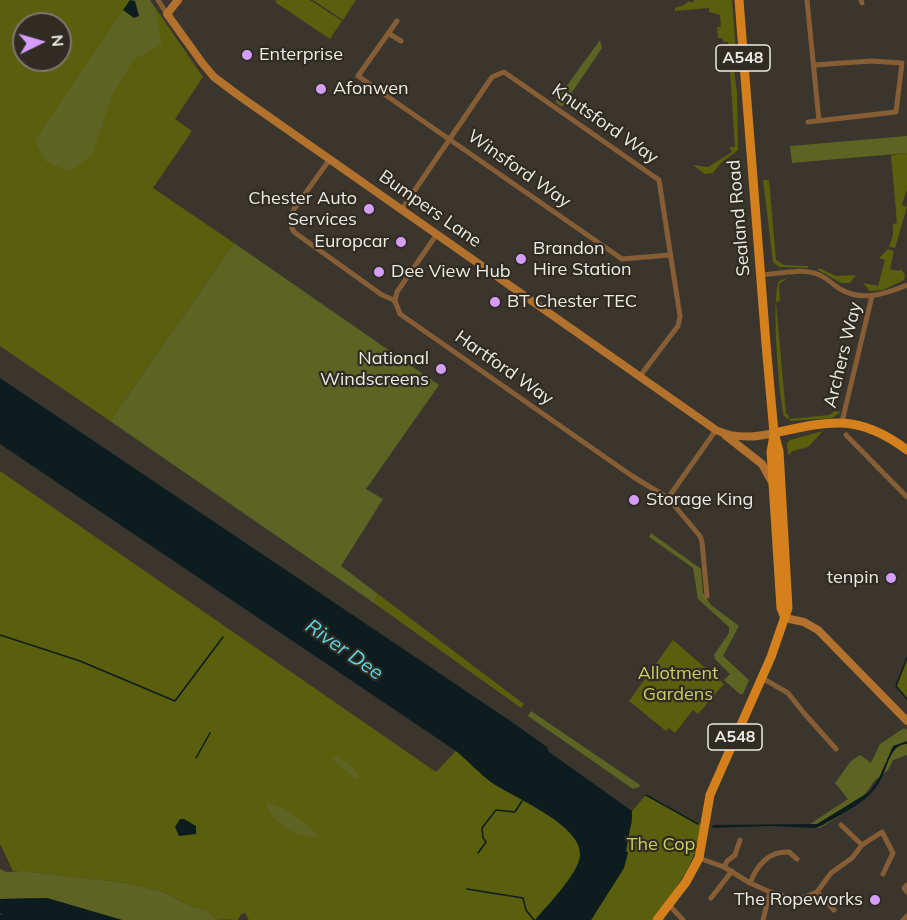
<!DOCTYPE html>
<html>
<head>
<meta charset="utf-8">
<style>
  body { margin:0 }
  #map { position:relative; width:907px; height:920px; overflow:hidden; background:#3a362d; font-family:Mulish,sans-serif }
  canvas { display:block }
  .north { position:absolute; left:12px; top:12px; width:60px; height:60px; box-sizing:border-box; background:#302c23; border:2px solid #7c7870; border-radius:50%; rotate:85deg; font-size:16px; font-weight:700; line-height:24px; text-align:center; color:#edeae4 }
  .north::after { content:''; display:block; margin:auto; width:21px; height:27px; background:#d49cfb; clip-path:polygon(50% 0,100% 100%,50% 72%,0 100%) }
</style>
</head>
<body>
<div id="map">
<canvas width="907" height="920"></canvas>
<div class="north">N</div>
</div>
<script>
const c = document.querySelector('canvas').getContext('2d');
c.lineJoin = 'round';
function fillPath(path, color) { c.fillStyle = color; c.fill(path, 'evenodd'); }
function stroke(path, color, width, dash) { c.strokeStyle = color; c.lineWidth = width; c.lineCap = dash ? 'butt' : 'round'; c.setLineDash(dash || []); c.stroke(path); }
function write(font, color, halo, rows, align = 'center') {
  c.font = font + ' Mulish,sans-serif'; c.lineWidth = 4.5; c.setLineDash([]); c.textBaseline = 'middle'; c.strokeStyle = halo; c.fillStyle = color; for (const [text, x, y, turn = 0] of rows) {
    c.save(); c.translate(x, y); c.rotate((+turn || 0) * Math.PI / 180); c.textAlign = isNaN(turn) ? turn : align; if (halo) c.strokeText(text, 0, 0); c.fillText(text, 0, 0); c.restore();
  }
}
fillPath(new Path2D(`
  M0,0H150L203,77L175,119L192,131L153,188L234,243L110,421L0,346ZM24,24H60V60H24Z
  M277,0H310L342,21L330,39L275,2Z
  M313,0H356L343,20Z
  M694,0H732L736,51L734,70L737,93L738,150L720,164L713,173L705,174L693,165L708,167L732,152L729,147H735L728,42H724L722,38H718L717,27H721L720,15L709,12V8L675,11V8L684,5L689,1L692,3Z
  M907,153V189L902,205L907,207L895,248L889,247L893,235V224L897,223L891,155Z
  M763,180H769L776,260L784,265L808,266V268L779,267L773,262Z
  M888,249L894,251L890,269L899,271L901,269L905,275L904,280L883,290L870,291L863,283L878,286L885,260L879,258Z
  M819,268L836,276L856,275L850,283H841L818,270Z
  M789,277L779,284L780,301L776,302L786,414H788L789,419L829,415L835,411L841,412L832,418L791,421L784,416C779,395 771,298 779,281Z
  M823,431L808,447L793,451L788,455L787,443L790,440Z
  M0,471L436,772L456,751C468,761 479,773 491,782C512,797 584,826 580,856C579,873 547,906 535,920H249L245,913L241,914L238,920L215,919L207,910L188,905L164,892L127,883L24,871H13L0,844Z
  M378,594L524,704L521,708L374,603Z
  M673,640L724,684L698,714L693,710L675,733L669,728L666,731L629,701Z
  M907,658V699L896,686Z
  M646,795L702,825C694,868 677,887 652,920H591L624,868L629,831L632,823V811Z`), '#595f0d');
fillPath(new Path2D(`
  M130,0H150L155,8L162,44L133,60L112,96L92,155L70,171L46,162L35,140Z
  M600,40L602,48L562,107L555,102Z
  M907,136V153L792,163L790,146Z
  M234,243L439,385L366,489L383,499L341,566L378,594L374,603L110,421Z
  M651,533L701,569L703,593L711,605L739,626L723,656L749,680L743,694H740L724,680L730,674L715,659L714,655L729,633V627L698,599L693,568L649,537Z
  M531,711L640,785L639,787L633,789L528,716Z
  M904,728L907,730V755L893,760L888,770L875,780L858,804L820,828H815L810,824L848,799L835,783L851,761L860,755L871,763L880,744Z
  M337,756L349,763L359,775L358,779H354C348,771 335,765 333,757Z
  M265,802C288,808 303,821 320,837C314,837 306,837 300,835C285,830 269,817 265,802Z
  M0,869L6,872L24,871L127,883L164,892L188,905L207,910L215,919L228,920H122L47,898L0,899Z`), '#5d6322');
fillPath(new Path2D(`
  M130,0L135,1L139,16L134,18L123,10Z
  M0,378L509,720L547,747L549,752L632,811C632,825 628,837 626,851L628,853L624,868L591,920H535C547,906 579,873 580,856C584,825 512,797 491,782C479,773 468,761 456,751L0,444Z
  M907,741V744C890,744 888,767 881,779C870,802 844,812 823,825L816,828L770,826L712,828L713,825L817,824L869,792L879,778L893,746Z
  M180,819H184L196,826V834L179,836L175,827Z
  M47,898L122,920H0V915L3,914L0,913V899Z`), '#0d1d1f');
stroke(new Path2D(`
  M0,635L80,661L175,701L223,637
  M907,658L896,686L907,699
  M196,758L210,733
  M646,795L698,824
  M478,853L486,842L483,838L482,828L496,810L515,812L522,801
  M467,889L523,898L526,910L534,920`), '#0d1d1f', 1.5);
stroke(new Path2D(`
  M158,0L167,14
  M807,0L819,121
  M861,0L862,3
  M397,21L358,76L622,259L670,255
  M388,33L401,41
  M808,122L896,112L902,63L871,61L814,65
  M330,159L294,209C290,218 289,223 294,232L382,295L394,300L396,304
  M402,209L492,77L504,72L659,180L680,316L678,326L640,376
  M437,234L397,292L395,301L400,314L632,476L668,498
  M761,275C778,274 800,268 817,274C826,277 832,284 840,289C862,302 885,294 907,285
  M842,422L872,296
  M846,435L907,497
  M707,596L702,542L700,536L668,498L716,430
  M762,678L788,693L803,712L836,749
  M841,825L862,845
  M699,858L724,867L750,883L770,892L786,897L802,898L817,892L831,873L852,858L862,845L882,832L893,853L883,874
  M724,867L727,861L735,855L740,840
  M750,883C757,865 769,851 789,852L797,859
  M907,885L904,888L907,892
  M817,892L834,910
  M711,898L732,871
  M669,905L683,920
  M763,920L770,892
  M903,920L907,916`), '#875d36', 5);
stroke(new Path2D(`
  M178,0L167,14L203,64L214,77L238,95L716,430C735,439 754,438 774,433
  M725,435L762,464L772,482
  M785,618L804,622L818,630L907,721`), '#b2712d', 8);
stroke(new Path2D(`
  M774,433C830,421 858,413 907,450
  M774,435L771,452L781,608L785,618
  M657,920L686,882L699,858L710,795L771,657L788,608L779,451L774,433L766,344L739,0`), '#d4801d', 9);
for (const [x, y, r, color] of [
  [247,55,6,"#d49cfb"],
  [321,89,6,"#d49cfb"],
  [369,209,6,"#d49cfb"],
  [401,242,6,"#d49cfb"],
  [521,259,6,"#d49cfb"],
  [379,272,6,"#d49cfb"],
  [495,302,6,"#d49cfb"],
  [441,369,6,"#d49cfb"],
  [634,500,6,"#d49cfb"],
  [891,578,6,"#d49cfb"],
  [875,900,6,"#d49cfb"]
]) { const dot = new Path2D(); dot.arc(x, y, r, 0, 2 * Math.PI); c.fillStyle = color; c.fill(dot); stroke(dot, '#302c23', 2); }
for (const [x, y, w] of [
  [743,58,54],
  [735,737,54]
]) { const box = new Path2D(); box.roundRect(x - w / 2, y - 13, w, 26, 4.5); c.fillStyle = '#302c23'; c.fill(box); stroke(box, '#edeae4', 1.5); }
write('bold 16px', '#edeae4', null, [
  ["A548",743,58],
  ["A548",735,737]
]);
write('18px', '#edeae4', '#302c23', [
  ["Enterprise",259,55],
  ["Afonwen",333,89],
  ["Chester Auto",357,199,"right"],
  ["Services",357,220,"right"],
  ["Europcar",389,242,"right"],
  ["Brandon",533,249],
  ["Hire Station",533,270],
  ["Dee View Hub",391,272],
  ["BT Chester TEC",507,302],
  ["National",429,359,"right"],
  ["Windscreens",429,380,"right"],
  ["Storage King",646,500],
  ["tenpin",879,578,"right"],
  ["The Ropeworks",863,900,"right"]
], 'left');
write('18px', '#edeae4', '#302c23', [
  ["Knutsford Way",605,124,35],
  ["Winsford Way",519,169,35],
  ["Bumpers Lane",430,209,35],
  ["Sealand Road",739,218,-95],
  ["Archers Way",843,355,-76],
  ["Hartford Way",504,368,35]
]);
write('18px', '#c6d25e', '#302c23', [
  ["Allotment",678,674],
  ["Gardens",678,695],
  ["The Cop",661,845]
]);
write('italic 20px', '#59d9e5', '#302c23', [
  ["River Dee",344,650,35]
]);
</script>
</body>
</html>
